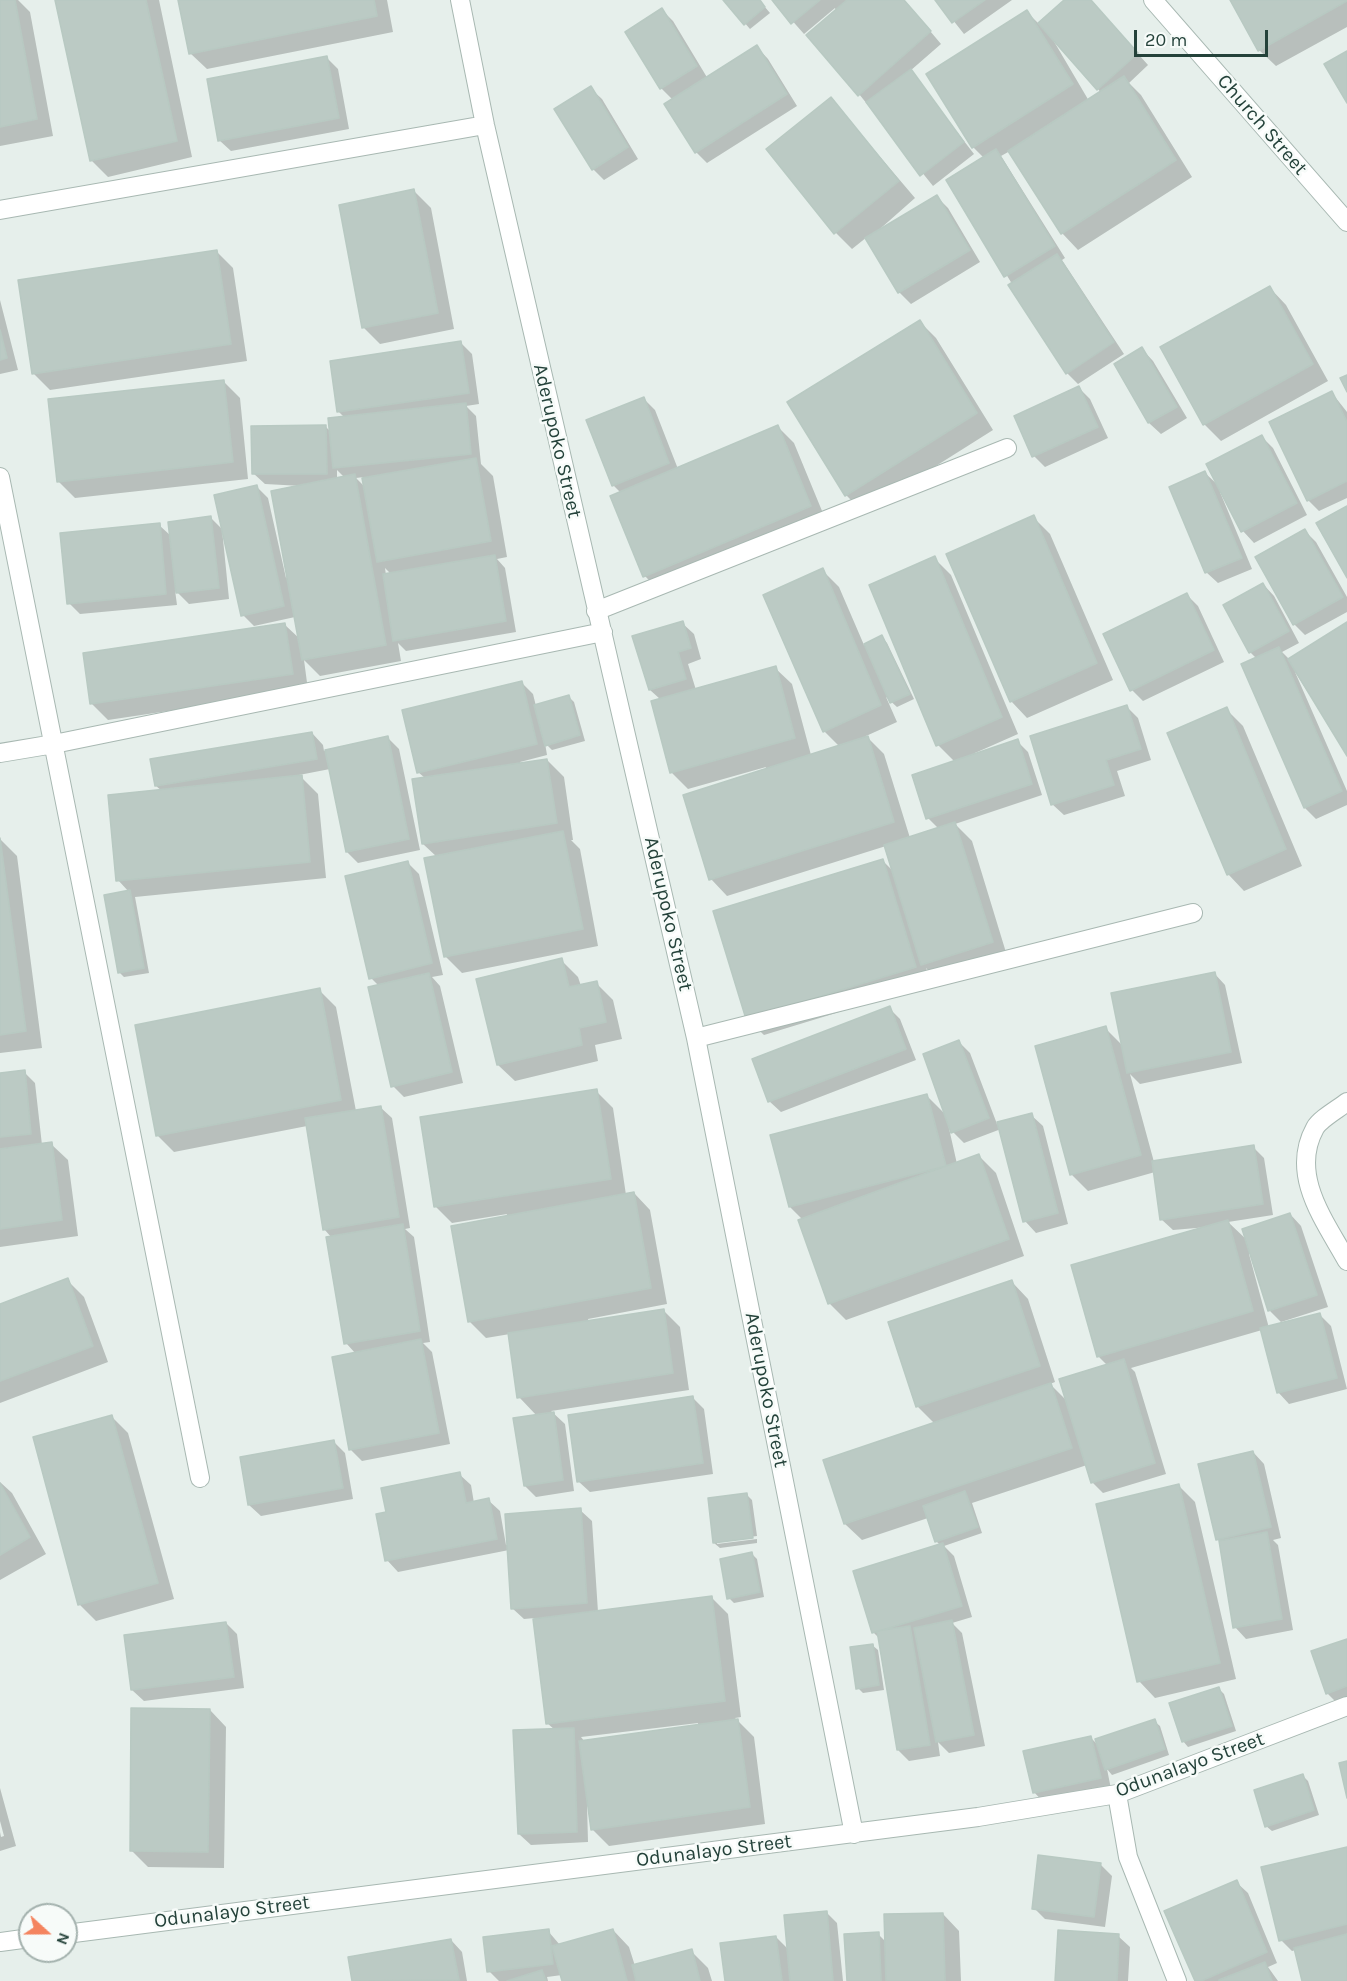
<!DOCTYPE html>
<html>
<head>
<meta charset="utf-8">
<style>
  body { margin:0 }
  #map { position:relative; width:1347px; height:1981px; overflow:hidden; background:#e6efeb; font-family:Karla,sans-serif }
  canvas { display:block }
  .north { position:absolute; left:18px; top:1903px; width:60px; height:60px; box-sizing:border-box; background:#f7fbf9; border:2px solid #a3b1ad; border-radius:50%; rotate:111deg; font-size:16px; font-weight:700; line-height:24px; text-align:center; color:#24423a }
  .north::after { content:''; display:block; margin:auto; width:21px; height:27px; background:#f4845f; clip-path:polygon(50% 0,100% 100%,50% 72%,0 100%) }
  .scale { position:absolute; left:1134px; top:30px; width:134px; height:27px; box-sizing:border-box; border:3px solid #24423a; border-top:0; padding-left:8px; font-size:18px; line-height:21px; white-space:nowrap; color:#24423a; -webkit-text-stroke:4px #f7fbf9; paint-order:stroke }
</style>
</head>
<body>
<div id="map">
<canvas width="1347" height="1981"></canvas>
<div class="north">N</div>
<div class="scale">20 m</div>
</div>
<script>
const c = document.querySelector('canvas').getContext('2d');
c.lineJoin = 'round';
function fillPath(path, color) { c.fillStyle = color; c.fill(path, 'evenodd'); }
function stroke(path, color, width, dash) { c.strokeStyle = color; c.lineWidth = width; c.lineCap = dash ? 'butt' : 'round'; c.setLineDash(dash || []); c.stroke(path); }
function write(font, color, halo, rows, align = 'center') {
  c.font = font + ' Karla,sans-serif'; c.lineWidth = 5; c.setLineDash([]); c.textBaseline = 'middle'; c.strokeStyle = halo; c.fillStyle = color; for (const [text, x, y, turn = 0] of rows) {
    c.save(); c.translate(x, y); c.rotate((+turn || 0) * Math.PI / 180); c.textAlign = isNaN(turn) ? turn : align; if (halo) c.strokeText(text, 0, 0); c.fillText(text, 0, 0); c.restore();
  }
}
fillPath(new Path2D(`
  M0,0H18L30,12L53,136L0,146Z
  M56,0H159L192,157L108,177L91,160Z
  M180,0H387L393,32L207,69L190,53Z
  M725,0H759L770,13L750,29Z
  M774,0H904L941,44L910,71L974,154L933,186L859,94L835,8L804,34Z
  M937,0H1012L964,34Z
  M1066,0H1090L1148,65L1129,83L1141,95L1192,177L1078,250L1062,233L1010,151L1001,156L1065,258L1062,260L1124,354L1078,384L1067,373L948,180L984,158L973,147L1027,12L1039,24ZM1049,33L1098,89L1101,93L1089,101Z
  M1232,0H1347V27L1276,66L1259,50Z
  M662,10L673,21L708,79L757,47L768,59L797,106L707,163L696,152L673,100L661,88Z
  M327,58L338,69L349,129L231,151L219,140Z
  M590,88L602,99L638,159L604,180L593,169Z
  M831,99L915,198L872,236L937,197L948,208L980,262L911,304L899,292L867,237L852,249L836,233L768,149Z
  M414,191L431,208L454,329L380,344L363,327Z
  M217,252L233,268L247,361L50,390L34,374Z
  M1270,288L1286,305L1328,381L1221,441L1204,424L1162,348Z
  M0,300L18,370L0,374Z
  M920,322L936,338L993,430L863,512L846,495Z
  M461,343L472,354L479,404L466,406L476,416L481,464L493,476L507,557L497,559L505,568L516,632L406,651L398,643L401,661L320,676L304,660L308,690L108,720L92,704L85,655L285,625L300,639L295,617L254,626L243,615L257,487L268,498L286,578L288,577L302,486L265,484L253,473L326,427L331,432L345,418L338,411ZM337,470L345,478L337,479ZM364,477L365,487L356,478ZM385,568L391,574L386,575Z
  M1142,349L1153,361L1187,418L1161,434L1149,423L1116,365Z
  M223,381L240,398L248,479L75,498L58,481Z
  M1079,388L1090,399L1108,438L1045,467L1034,456Z
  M1332,393L1347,412V498L1319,511L1308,500Z
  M644,399L655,410L678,469L778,427L794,443L827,523L661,593L645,576L621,493L613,485Z
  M1262,437L1273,448L1307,515L1254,543L1243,531L1222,491L1220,492L1252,569L1218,583L1206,572L1205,473L1219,486Z
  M210,517L222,529L229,599L189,604L175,590L177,605L80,614L69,603L159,525L171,536Z
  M1033,517L1050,534L1113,680L1027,718L1011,701Z
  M1305,531L1316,542L1347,597V612L1305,635L1294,624Z
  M934,558L951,575L1018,734L975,753L976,755L1017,741L1028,752L1042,795L955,824L972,841L1008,959L939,981L926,968L931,984L764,1035L747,1019L882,860L894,872L886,846L727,896L711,879L766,767L688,789L671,772L660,699L650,690L682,623L694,634L701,659L688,664L696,690L775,668L792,684L811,755L839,746L824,731L822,570L839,587L864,645L882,637L887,643L914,699L897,707L886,697L897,722L866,736L884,754L910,838L939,829L928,818L955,762L938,745Z
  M1263,584L1274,596L1299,643L1282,652L1290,660L1347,624V753L1295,672L1347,791V805L1316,819L1305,808L1257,659L1250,652Z
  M1187,595L1198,606L1224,662L1143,701L1132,690L1105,635Z
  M522,683L533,694L536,706L569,697L574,702L585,741L552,750L545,743L547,755L520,762L521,764L547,760L564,777L573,840H571L580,849L598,946L462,973L445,956L437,857L423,844L425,778L418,772Z
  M1127,707L1138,718L1151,760L1117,771L1125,796L1064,815L1052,804Z
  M1226,709L1243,726L1302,866L1244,891L1228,874Z
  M312,733L323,745L324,751L388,738L399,749L420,850L358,863L347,852L330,769L299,775L318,794L326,878L135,897L149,973L124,977L119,972L129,892L118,880L162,791L156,786Z
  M0,839L17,856L42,1048L0,1053Z
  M408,863L419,874L443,975L432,977L440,986L463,1083L404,1097L393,1086L379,986L371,978Z
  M561,960L578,977L581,986L596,983L613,1000L622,1039L595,1045L598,1061L515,1081L498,1065Z
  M1214,973L1225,985L1242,1063L1140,1084L1130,1074L1154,1162L1253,1147L1264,1158L1273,1215L1228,1222L1248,1241L1290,1214L1301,1226L1328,1307L1281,1322L1270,1311L1251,1253L1249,1254L1269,1328L1320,1315L1331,1326L1347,1389L1289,1404L1278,1392L1262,1330L1131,1368L1135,1372L1166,1474L1103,1493L1092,1482L1087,1465L972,1503L982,1533L944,1546L954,1556L972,1617L952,1623L962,1633L985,1746L949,1753L938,1742L940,1756L909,1761L898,1750L879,1638L873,1632L940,1545L936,1541L928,1518L862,1540L845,1524L824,1461L935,1424L917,1406L1012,1282L1028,1299L1055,1382L1050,1384L1067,1401L1108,1366L1098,1356L1208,1227L1173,1230L1161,1219L1155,1172L1088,1191L1071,1174L1105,1028L1123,1046Z
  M319,990L336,1007L356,1111L380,1107L392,1118L410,1228L405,1229L414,1237L430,1342L423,1343L432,1352L450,1444L362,1461L351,1450L334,1359L356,1354L346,1343L332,1238L324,1229L307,1126L174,1152L157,1135Z
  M889,1008L900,1019L916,1060L781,1112L769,1101Z
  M959,1042L970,1053L997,1124L1031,1115L1043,1126L1068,1224L1036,1233L1025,1221L1001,1129L964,1143L953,1132Z
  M24,1072L35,1083L42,1145L51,1144L68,1160L78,1236L0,1247V1075Z
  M596,1091L613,1108L626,1195L634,1193L650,1210L667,1304L588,1319L589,1322L663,1310L680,1327L689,1390L551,1411L565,1424L574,1491L536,1497L525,1486L537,1416L519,1397L510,1334L486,1338L470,1322L507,1214L452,1223L435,1206Z
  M927,1096L946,1115L957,1164L979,1156L996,1173L1024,1256L846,1320L829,1303L803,1220L790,1207Z
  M67,1280L84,1297L108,1362L0,1403V1305Z
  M693,1398L704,1409L713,1474L590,1492L578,1481Z
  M112,1417L128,1433L174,1599L96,1621L79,1604Z
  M334,1442L345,1453L353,1499L261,1516L249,1505Z
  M1253,1452L1264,1464L1281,1538L1273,1540L1278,1545L1293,1630L1246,1639L1235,1627L1220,1542L1217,1539Z
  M459,1474L471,1485L474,1503L488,1500L500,1511L506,1545L580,1510L592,1521L598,1612L712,1598L728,1614L741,1717L735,1718L754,1737L765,1824L609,1846L592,1829L589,1804H587L588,1842L531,1845L519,1834L555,1730L547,1723L535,1618L524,1619L512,1608L509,1550L398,1572L387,1560L388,1513ZM698,1723V1726L585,1742L581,1737Z
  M0,1482L12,1493L46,1554L0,1580Z
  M1179,1486L1195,1502L1236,1679L1155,1698L1139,1681Z
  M747,1495L752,1500L757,1536L717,1541V1544L757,1539V1543L720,1548L714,1543Z
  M752,1554L757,1559L764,1597L734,1603L729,1598Z
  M226,1623L237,1634L244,1688L144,1701L132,1690Z
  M1347,1640V1701L1338,1704L1327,1693Z
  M872,1645L878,1650L884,1690L863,1693L858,1688Z
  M1219,1689L1224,1694L1236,1731L1188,1747L1183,1741Z
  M210,1710L226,1727L224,1868L148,1867L131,1850Z
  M1154,1721L1160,1726L1169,1755L1112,1775L1107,1769L1111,1789L1045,1804L1034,1792L1091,1738L1099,1746Z
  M1302,1775L1308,1781L1319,1815L1272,1831L1266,1826Z
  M0,1788L16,1846L0,1851V1832L1,1837L4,1836L0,1821Z
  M1347,1848V1981H1304L1296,1950L1292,1951L1281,1940Z
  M1100,1864L1112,1876L1105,1927L1045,1919L1034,1908Z
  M1236,1882L1248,1893L1277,1963L1268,1967L1278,1981H1196Z
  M826,1912L837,1923L843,1981H727L776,1937L789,1950Z
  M943,1914L959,1931L961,1981H848L878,1934L886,1942Z
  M613,1930L629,1947L635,1966L691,1951L708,1968L712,1981H563L562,1975L547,1977L548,1981H499L489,1971L548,1931L560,1945Z
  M1118,1936L1130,1947L1128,1981H1057Z
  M451,1940L462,1952L467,1981H353L349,1958Z`), '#0003');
const building = new Path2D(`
  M0,0H15L37,119L0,127Z
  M55,0H146L177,141L90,161Z
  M178,0H374L377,16L189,54Z
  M723,0H760L765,7L744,25Z
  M772,0H820L791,24Z
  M847,0H904L931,31L858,96L806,35Z
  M935,0H985L952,23Z
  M1064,0H1091L1138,53L1097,90L1038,23Z
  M1230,0H1347V1L1258,51Z
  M662,8L697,66L660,89L625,32Z
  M1027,10L1073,84L972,148L926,74Z
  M757,45L787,94L695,153L664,104Z
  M1347,51V103L1324,64Z
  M327,56L339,118L218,141L207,79Z
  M911,69L964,142L920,176L866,102Z
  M1124,76L1176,160L1061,234L1008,151Z
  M591,86L628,147L592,170L554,109Z
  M831,97L899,181L834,234L766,149Z
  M996,149L1055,246L1004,277L946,180Z
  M414,189L438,313L362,328L339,205Z
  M937,195L970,250L898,293L865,238Z
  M217,250L231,344L32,374L18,280Z
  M1057,254L1114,342L1066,374L1008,285Z
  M1270,286L1313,364L1203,425L1160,347Z
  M920,320L977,413L845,496L787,402Z
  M0,330L7,358L0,360Z
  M461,341L469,393L337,412L330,361Z
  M1142,347L1177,407L1148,423L1114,364Z
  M1347,375V392L1340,378Z
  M224,380L233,462L57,482L48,399Z
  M1079,386L1098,427L1032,457L1014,416Z
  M1332,391L1347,422V481L1307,501L1269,422Z
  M644,397L669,463L612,486L586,420Z
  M466,403L471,454L333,468L328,418Z
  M326,425L327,474H252L251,426Z
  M778,425L811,506L643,577L610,496Z
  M1262,435L1297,503L1241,532L1206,464Z
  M476,458L491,541L377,562L362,478Z
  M1205,471L1242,558L1205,573L1169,487Z
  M355,474L386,645L302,660L271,491Z
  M257,485L284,606L241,616L214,495Z
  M1347,506V578L1316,523Z
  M1034,515L1097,663L1010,702L946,554Z
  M211,516L219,588L176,593L168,522Z
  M160,523L166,594L67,604L60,533Z
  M1305,529L1343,597L1293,625L1255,557Z
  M495,555L506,621L393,641L383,574Z
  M935,556L1002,717L936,746L869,585Z
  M823,568L881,705L823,732L763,595Z
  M1263,583L1289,631L1249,653L1223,605Z
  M1187,593L1214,650L1130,691L1103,634Z
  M683,621L691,648L678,652L686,679L649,690L632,636Z
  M1347,622V756L1288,659Z
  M285,623L293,674L90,704L83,653Z
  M882,635L910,694L890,703L864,644Z
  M1279,647L1342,791L1304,808L1241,664Z
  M776,666L795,738L670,773L651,701Z
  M522,681L537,744L417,773L402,710Z
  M569,695L580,735L545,746L534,705Z
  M1127,705L1141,749L1106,760L1114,785L1051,805L1030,736Z
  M1227,707L1286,849L1227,875L1167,733Z
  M312,732L317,759L155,786L150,759Z
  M388,736L409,839L346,852L325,750Z
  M868,736L894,822L709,880L683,795Z
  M1018,739L1032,784L926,819L912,775Z
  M547,759L557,823L422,844L412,779Z
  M302,775L310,862L116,881L108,795Z
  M955,822L993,942L921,965L884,845Z
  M563,831L583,929L444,957L424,858Z
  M0,838L26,1031L0,1035Z
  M883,859L916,967L746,1019L713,911Z
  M408,861L432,963L369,979L345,876Z
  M130,890L144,968L118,973L104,895Z
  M562,958L569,987L597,981L606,1022L579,1028L582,1045L497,1065L476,979Z
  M1215,972L1231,1052L1127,1073L1111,993Z
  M429,973L452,1072L391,1087L368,987Z
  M320,988L341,1100L156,1136L135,1025Z
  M890,1006L906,1049L768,1102L752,1059Z
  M1106,1026L1141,1155L1070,1175L1035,1046Z
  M959,1040L989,1118L951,1133L923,1054Z
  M25,1070L31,1134L0,1137V1073Z
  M597,1089L611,1179L434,1207L420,1117Z
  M927,1094L946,1166L789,1207L770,1135Z
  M381,1106L399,1217L323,1230L305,1118Z
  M1032,1113L1058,1213L1023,1222L997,1122Z
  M52,1142L62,1220L0,1229V1149Z
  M1254,1145L1263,1204L1160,1220L1152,1161Z
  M979,1154L1009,1239L828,1304L798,1220Z
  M634,1192L651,1288L468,1322L451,1226Z
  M1290,1213L1317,1295L1268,1311L1242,1229Z
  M1228,1220L1253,1311L1097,1357L1071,1265Z
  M403,1224L420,1331L344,1344L326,1237Z
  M68,1278L93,1346L0,1381V1304Z
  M1012,1280L1040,1366L916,1407L888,1322Z
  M664,1309L673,1373L517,1398L508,1333Z
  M1320,1313L1337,1378L1277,1393L1260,1328Z
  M421,1339L439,1433L349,1450L332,1357Z
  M1124,1359L1155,1463L1091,1483L1059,1379Z
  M1051,1383L1072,1448L844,1524L823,1460Z
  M693,1396L703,1463L577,1482L568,1415Z
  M554,1412L563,1480L524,1486L513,1418Z
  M112,1415L158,1583L78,1605L33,1437Z
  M334,1440L343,1488L248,1505L240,1457Z
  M1253,1451L1271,1527L1216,1540L1198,1464Z
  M460,1472L466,1503L489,1498L497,1539L385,1561L376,1514L386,1512L381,1488Z
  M0,1483L30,1537L0,1555Z
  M1179,1484L1220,1663L1137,1682L1096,1504Z
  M965,1491L978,1527L935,1542L923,1506Z
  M747,1493L753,1538L713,1543L708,1498Z
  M581,1508L587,1603L511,1609L505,1514Z
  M1267,1532L1282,1619L1233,1628L1219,1541Z
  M943,1543L962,1606L872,1633L853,1571Z
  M752,1552L760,1592L727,1599L720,1559Z
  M712,1596L725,1701L546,1724L533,1619Z
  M952,1620L974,1735L936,1742L914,1628Z
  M226,1622L234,1677L131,1690L124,1635Z
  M910,1626L930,1745L897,1750L877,1631Z
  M1347,1639V1686L1326,1694L1311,1651Z
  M873,1644L879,1685L856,1689L850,1647Z
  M1219,1687L1232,1726L1182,1742L1169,1703Z
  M131,1708L210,1709L208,1852L130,1851Z
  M738,1719L750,1807L591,1830L579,1741Z
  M1155,1719L1165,1749L1105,1770L1095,1739Z
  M574,1728L577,1832L518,1834L513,1730Z
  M1091,1736L1101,1778L1033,1793L1023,1751Z
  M1347,1761V1798L1339,1763Z
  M1303,1774L1314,1810L1265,1827L1254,1790Z
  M1347,1847V1924L1279,1941L1261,1867Z
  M1038,1855L1101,1863L1094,1917L1032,1909Z
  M1237,1880L1267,1952L1201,1981H1195L1164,1911Z
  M827,1911L833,1981H790L784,1915Z
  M943,1913L945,1981H886L884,1914Z
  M549,1929L553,1964L487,1972L483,1937Z
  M613,1929L627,1981H562L552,1946Z
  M1058,1930L1119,1934L1117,1981H1055Z
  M879,1932L881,1981H847L844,1934Z
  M1347,1934V1981H1302L1294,1948Z
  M776,1936L782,1981H725L720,1943Z
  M451,1939L459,1980L352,1981L348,1957Z
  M692,1949L700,1981H636L632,1965Z
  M1265,1962L1272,1981H1219V1980Z
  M542,1970L546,1981H507Z`);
fillPath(building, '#bbcac4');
stroke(building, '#b8c9c2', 1.5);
const street = new Path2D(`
  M460,0L485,125L696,1038L854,1834
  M1153,0L1347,222
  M0,210L485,125
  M0,477L200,1478
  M596,611L1007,448
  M0,753L54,744L603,632
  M696,1038L1193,913
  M1347,1102C1338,1109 1320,1119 1315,1128C1289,1175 1325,1221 1347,1261
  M1117,1794L1128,1857L1177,1981
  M66,1934L978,1817L1117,1794L1347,1706
  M0,1942L30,1938`);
stroke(street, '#a8b8b2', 20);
stroke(street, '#fff', 18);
write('20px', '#24423a', '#f7fbf9', [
  ["Church Street",1262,125,49],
  ["Aderupoko Street",557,441,77],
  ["Aderupoko Street",668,914,77],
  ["Aderupoko Street",766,1390,79],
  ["Odunalayo Street",1190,1765,-20],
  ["Odunalayo Street",714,1851,-7],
  ["Odunalayo Street",232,1912,-7]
]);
</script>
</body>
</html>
